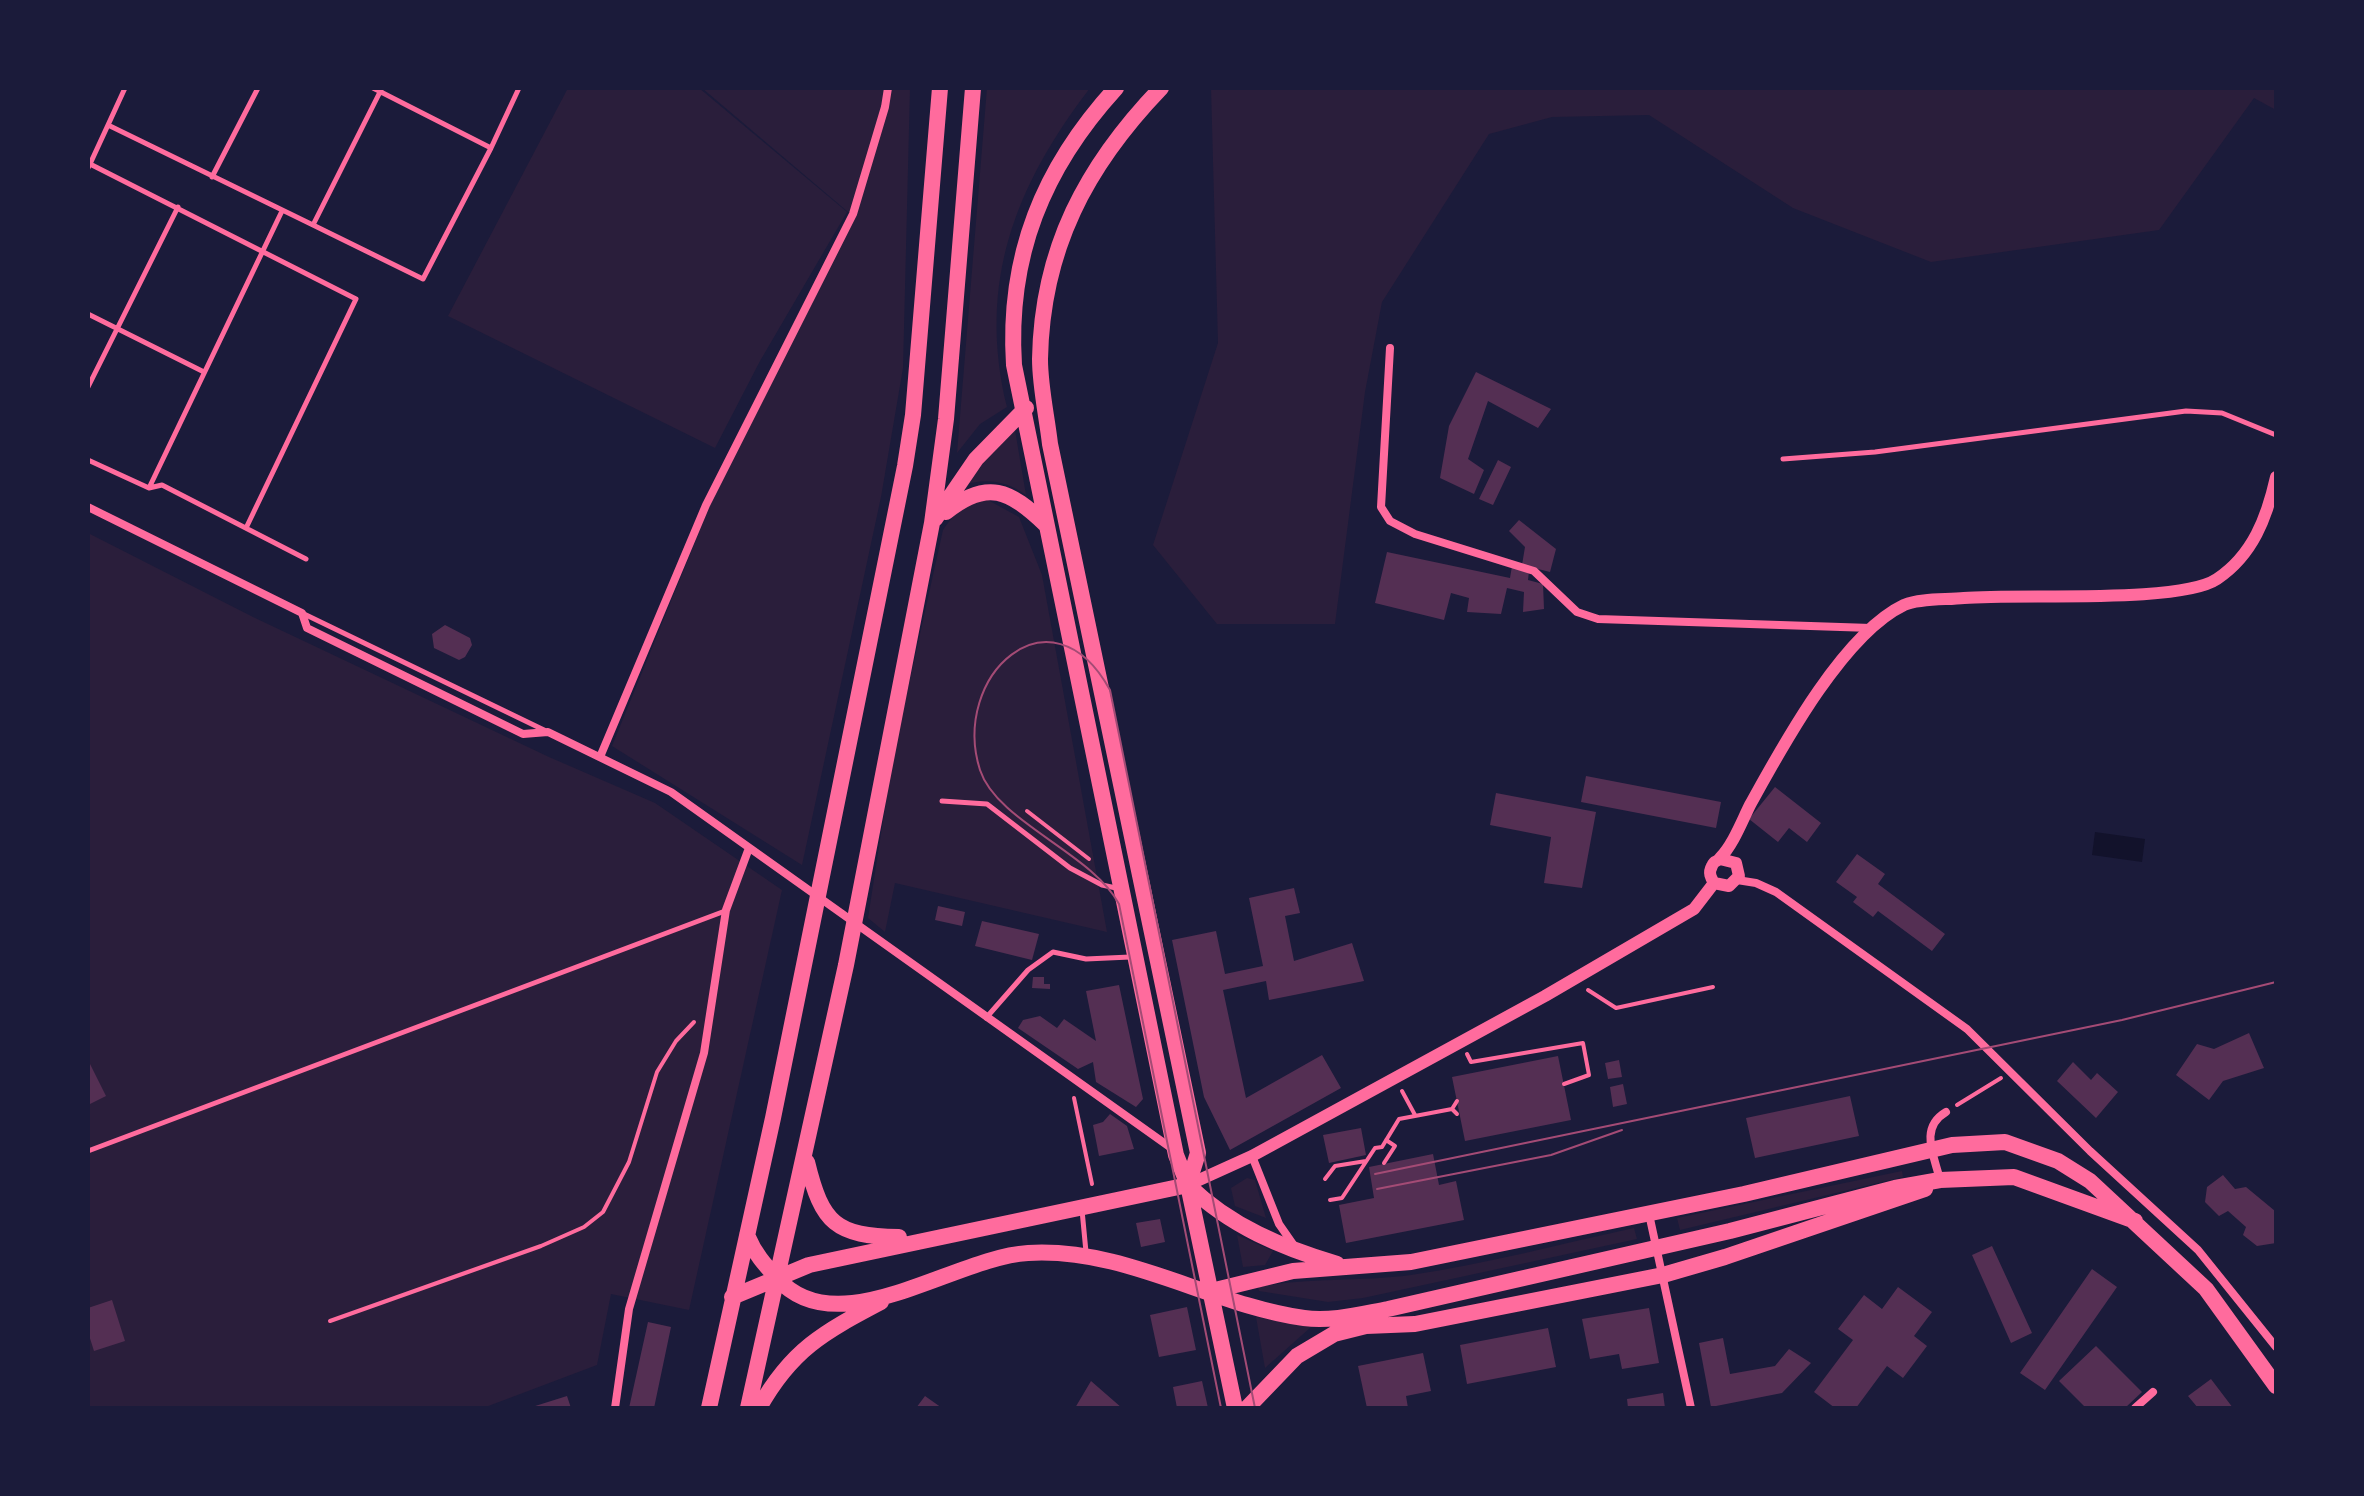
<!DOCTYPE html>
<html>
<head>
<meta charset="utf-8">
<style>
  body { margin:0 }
  #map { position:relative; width:2364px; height:1496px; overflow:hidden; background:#1b1b3a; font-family:"Sofia Sans Condensed",sans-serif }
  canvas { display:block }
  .frame { position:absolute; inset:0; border:90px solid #1b1b3a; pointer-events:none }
</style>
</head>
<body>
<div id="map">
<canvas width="2364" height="1496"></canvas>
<div class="frame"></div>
</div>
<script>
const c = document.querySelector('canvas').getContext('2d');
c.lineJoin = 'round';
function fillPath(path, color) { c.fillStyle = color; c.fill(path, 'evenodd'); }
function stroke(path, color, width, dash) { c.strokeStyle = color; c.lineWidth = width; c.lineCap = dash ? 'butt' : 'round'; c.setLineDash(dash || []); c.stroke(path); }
fillPath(new Path2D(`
  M568,88H699L847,212L760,361L715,448L448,316Z
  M702,88H910L903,368L881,497L802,865L612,746L709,508L854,217Z
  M987,88H1090C1015,186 977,283 1007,407L980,424L957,453Z
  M1211,88H2276V110L2254,98L2159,230L1931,262L1793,208L1649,115L1552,117L1489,134L1382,302L1365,392L1335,624H1217L1153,545L1218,343Z
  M1015,430L1026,495C1006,481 987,478 963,485L988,454Z
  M986,499L1019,517L1042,575L1107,932L895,883L885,932L868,918L893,756L943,530C955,512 965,505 986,499Z
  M88,533L253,617L549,757L655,803L782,890L689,1310L611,1294L597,1365L483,1408H88Z
  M1902,1171L1903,1177L1680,1230L1677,1218Z
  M1247,1178L1255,1180L1266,1218L1235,1206L1231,1188Z
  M1634,1228L1637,1239L1363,1298L1328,1302L1259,1291L1258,1287C1309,1277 1360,1282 1411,1275C1486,1264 1560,1244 1634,1228Z
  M1237,1235L1273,1251L1265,1265L1243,1267Z
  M1256,1317L1311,1327L1265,1368Z`), '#2a1e3b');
fillPath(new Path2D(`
  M2095,832L2145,839L2142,862L2092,855Z`), '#12122b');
fillPath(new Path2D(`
  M1476,372L1551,409L1538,428L1488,401L1468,459L1484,470L1474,494L1440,478L1449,426Z
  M1498,460L1511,467L1493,505L1479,499Z
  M1519,520L1556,549L1550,572L1522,565L1525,547L1509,531Z
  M1387,552L1510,578L1512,566L1529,571L1528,580L1543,584L1544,609L1523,612L1524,592L1507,588L1501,614L1467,612L1469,598L1451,593L1444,620L1375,603Z
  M445,625L470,638L472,645L465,657L459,660L434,648L432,634Z
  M1586,776L1721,802L1716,828L1581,802Z
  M1775,787L1821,823L1807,842L1789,828L1778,842L1749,819Z
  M1496,793L1596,812L1582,888L1544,883L1551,837L1490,825Z
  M1857,854L1885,874L1878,884L1945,934L1932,951L1878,911L1873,917L1853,902L1857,897L1836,882Z
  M1294,888L1300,913L1285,916L1294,961L1352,943L1364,981L1269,1000L1266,981L1223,990L1246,1098L1322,1055L1341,1088L1230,1150L1204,1097L1172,940L1216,931L1225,974L1263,966L1249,898Z
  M938,906L965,912L962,926L935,920Z
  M982,921L1039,934L1032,960L975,946Z
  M1033,977H1044V984H1050V989L1032,988Z
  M1119,985L1143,1099L1136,1107L1096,1082L1093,1062L1078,1069L1018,1028L1023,1020L1040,1016L1057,1028L1064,1019L1096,1041L1086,991Z
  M2249,1033L2264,1068L2223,1081L2209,1100L2176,1075L2197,1044L2214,1049Z
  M1558,1056L1571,1120L1465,1141L1452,1077Z
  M88,1060L106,1096L88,1105Z
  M1619,1060L1622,1077L1608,1079L1605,1063Z
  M2073,1062L2091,1080L2097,1073L2118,1092L2096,1118L2057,1081Z
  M1623,1084L1627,1104L1613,1107L1610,1087Z
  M1850,1096L1859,1136L1755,1158L1746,1118Z
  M1110,1114L1127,1126L1134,1149L1099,1156L1093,1125L1103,1122Z
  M1361,1128L1366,1155L1329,1163L1323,1135Z
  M1433,1154L1439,1185L1456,1181L1464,1220L1346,1243L1339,1205L1374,1198L1369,1167Z
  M2223,1175L2235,1189L2246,1187L2275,1211L2276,1243L2257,1246L2243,1235L2246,1227L2228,1211L2219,1216L2205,1202L2207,1187Z
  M1160,1219L1165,1242L1141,1247L1136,1223Z
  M1992,1246L2032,1333L2011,1343L1972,1255Z
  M2092,1269L2117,1287L2045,1390L2020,1373Z
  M1898,1287L1932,1312L1914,1336L1927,1346L1903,1378L1887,1366L1856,1408H1835L1814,1392L1853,1340L1838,1329L1864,1295L1882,1309Z
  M112,1300L125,1341L94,1351L88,1332V1308Z
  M1187,1307L1196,1350L1159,1357L1150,1315Z
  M1649,1308L1659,1363L1622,1369L1619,1354L1590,1359L1582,1319Z
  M648,1322L671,1327L654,1408H629Z
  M1548,1328L1556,1367L1467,1384L1460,1345Z
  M1723,1338L1730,1374L1775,1366L1789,1349L1811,1363L1782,1393L1711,1407L1699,1343Z
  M2096,1346L2142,1392L2125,1408H2086L2059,1381Z
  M1423,1353L1431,1391L1406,1396L1408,1408H1367L1358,1366Z
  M2211,1379L2233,1408H2198L2188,1396Z
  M1091,1381L1122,1408H1075Z
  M1202,1381L1208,1408H1177L1173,1387Z
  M1663,1393L1665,1408H1628L1627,1399Z
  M567,1396L571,1408H532V1407Z
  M925,1396L942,1408H916Z`), '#542f53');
stroke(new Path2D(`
  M1027,811L1089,859
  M1588,990L1616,1008L1713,987
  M1467,1054L1471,1062L1583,1043L1589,1075L1564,1084
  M1402,1091L1415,1115
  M1074,1098L1092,1184
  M1457,1101L1452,1109L1457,1114
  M1957,1105L2001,1078
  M1384,1163L1395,1146L1386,1140
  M1325,1179L1335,1166L1366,1161
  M1330,1200L1342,1198L1375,1148L1382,1147L1399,1119L1452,1109
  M330,1321L541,1246L584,1227L603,1212L629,1162L657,1072L676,1041L694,1022`), '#ff6b9d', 4);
stroke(new Path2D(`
  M125,88L108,125L313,225
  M373,88L491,148L519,88
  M382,88L313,225L423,279L491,148
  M90,164L108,125
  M88,168L90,164L356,299L247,526
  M212,177L258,88
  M88,314L204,372
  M88,387L178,207
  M1783,459L1875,452L2186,411L2222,413L2276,435
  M88,460L149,488L162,485L306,559
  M149,488L282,211
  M302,613L544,730
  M942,801L987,804L1070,868L1102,885L1116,888
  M986,1018L1028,970L1053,952L1086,959L1130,957
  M88,1151L725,911
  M1082,1210L1086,1252`), '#ff6b9d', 5);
stroke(new Path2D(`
  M1390,348L1381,507L1390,521L1415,534L1534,571L1577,612L1598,619L1871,628
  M88,507L302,613L307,628L523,734L548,732L671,792L1174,1150
  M600,757L706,505L853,214L885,107L888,88
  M1737,880L1756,883L1776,892L1967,1029L2090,1151L2198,1250L2276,1347
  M1252,1156L1279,1224L1295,1247
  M1940,1180C1934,1155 1919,1128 1946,1112
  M1649,1214L1691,1408
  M615,1408L629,1309L704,1053L726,910L749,848
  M2135,1408L2153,1392`), '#ff6b9d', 8);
stroke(new Path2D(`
  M1714,883C1711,878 1708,873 1712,866C1715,859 1715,864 1720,858C1733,845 1742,821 1750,805C1782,747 1843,634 1904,605C1921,598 1946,600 1964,598C2018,593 2180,604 2217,579C2253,555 2267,517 2276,477
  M1714,883L1729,886L1739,876L1736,863L1720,859
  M1188,1185L1252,1156L1545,996L1694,909L1714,883`), '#ff6b9d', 12);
stroke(new Path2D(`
  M1116,88C1043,168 1007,256 1014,365L1176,1155L1188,1185L1235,1408
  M1161,88C1086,166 1042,249 1040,359C1040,387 1047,417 1050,444L1198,1153L1188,1185
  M946,512C987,479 1010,490 1045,524
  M935,519L976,459L1026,408
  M807,1162C822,1224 836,1236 899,1237
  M1189,1186C1230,1226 1283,1248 1337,1264
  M747,1235C755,1254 764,1264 778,1279C838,1346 955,1257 1028,1253C1125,1247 1211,1305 1304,1318C1331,1322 1361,1314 1388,1309L1730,1231L1895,1188L1940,1180L2014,1177L2135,1221
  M1211,1291L1293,1271L1411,1262L1744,1194L1952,1145L2005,1142L2058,1161L2090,1181L2206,1289L2276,1386
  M732,1297L809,1265L1188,1185
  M709,1408L773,1118L905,466L913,415L940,88
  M748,1408L846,965L932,523L946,419L973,88
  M759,1408C791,1350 824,1332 881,1302
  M1247,1408L1297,1356L1334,1334L1366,1326L1415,1324L1663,1275L1725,1257L1925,1189`), '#ff6b9d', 16);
stroke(new Path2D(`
  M1375,1174L2122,1020L2276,982
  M1377,1189L1551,1155L1622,1130
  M1221,1408L1119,904C1092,853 997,822 980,770C950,676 1051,583 1110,690L1255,1408`), '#a44b75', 2);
</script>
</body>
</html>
